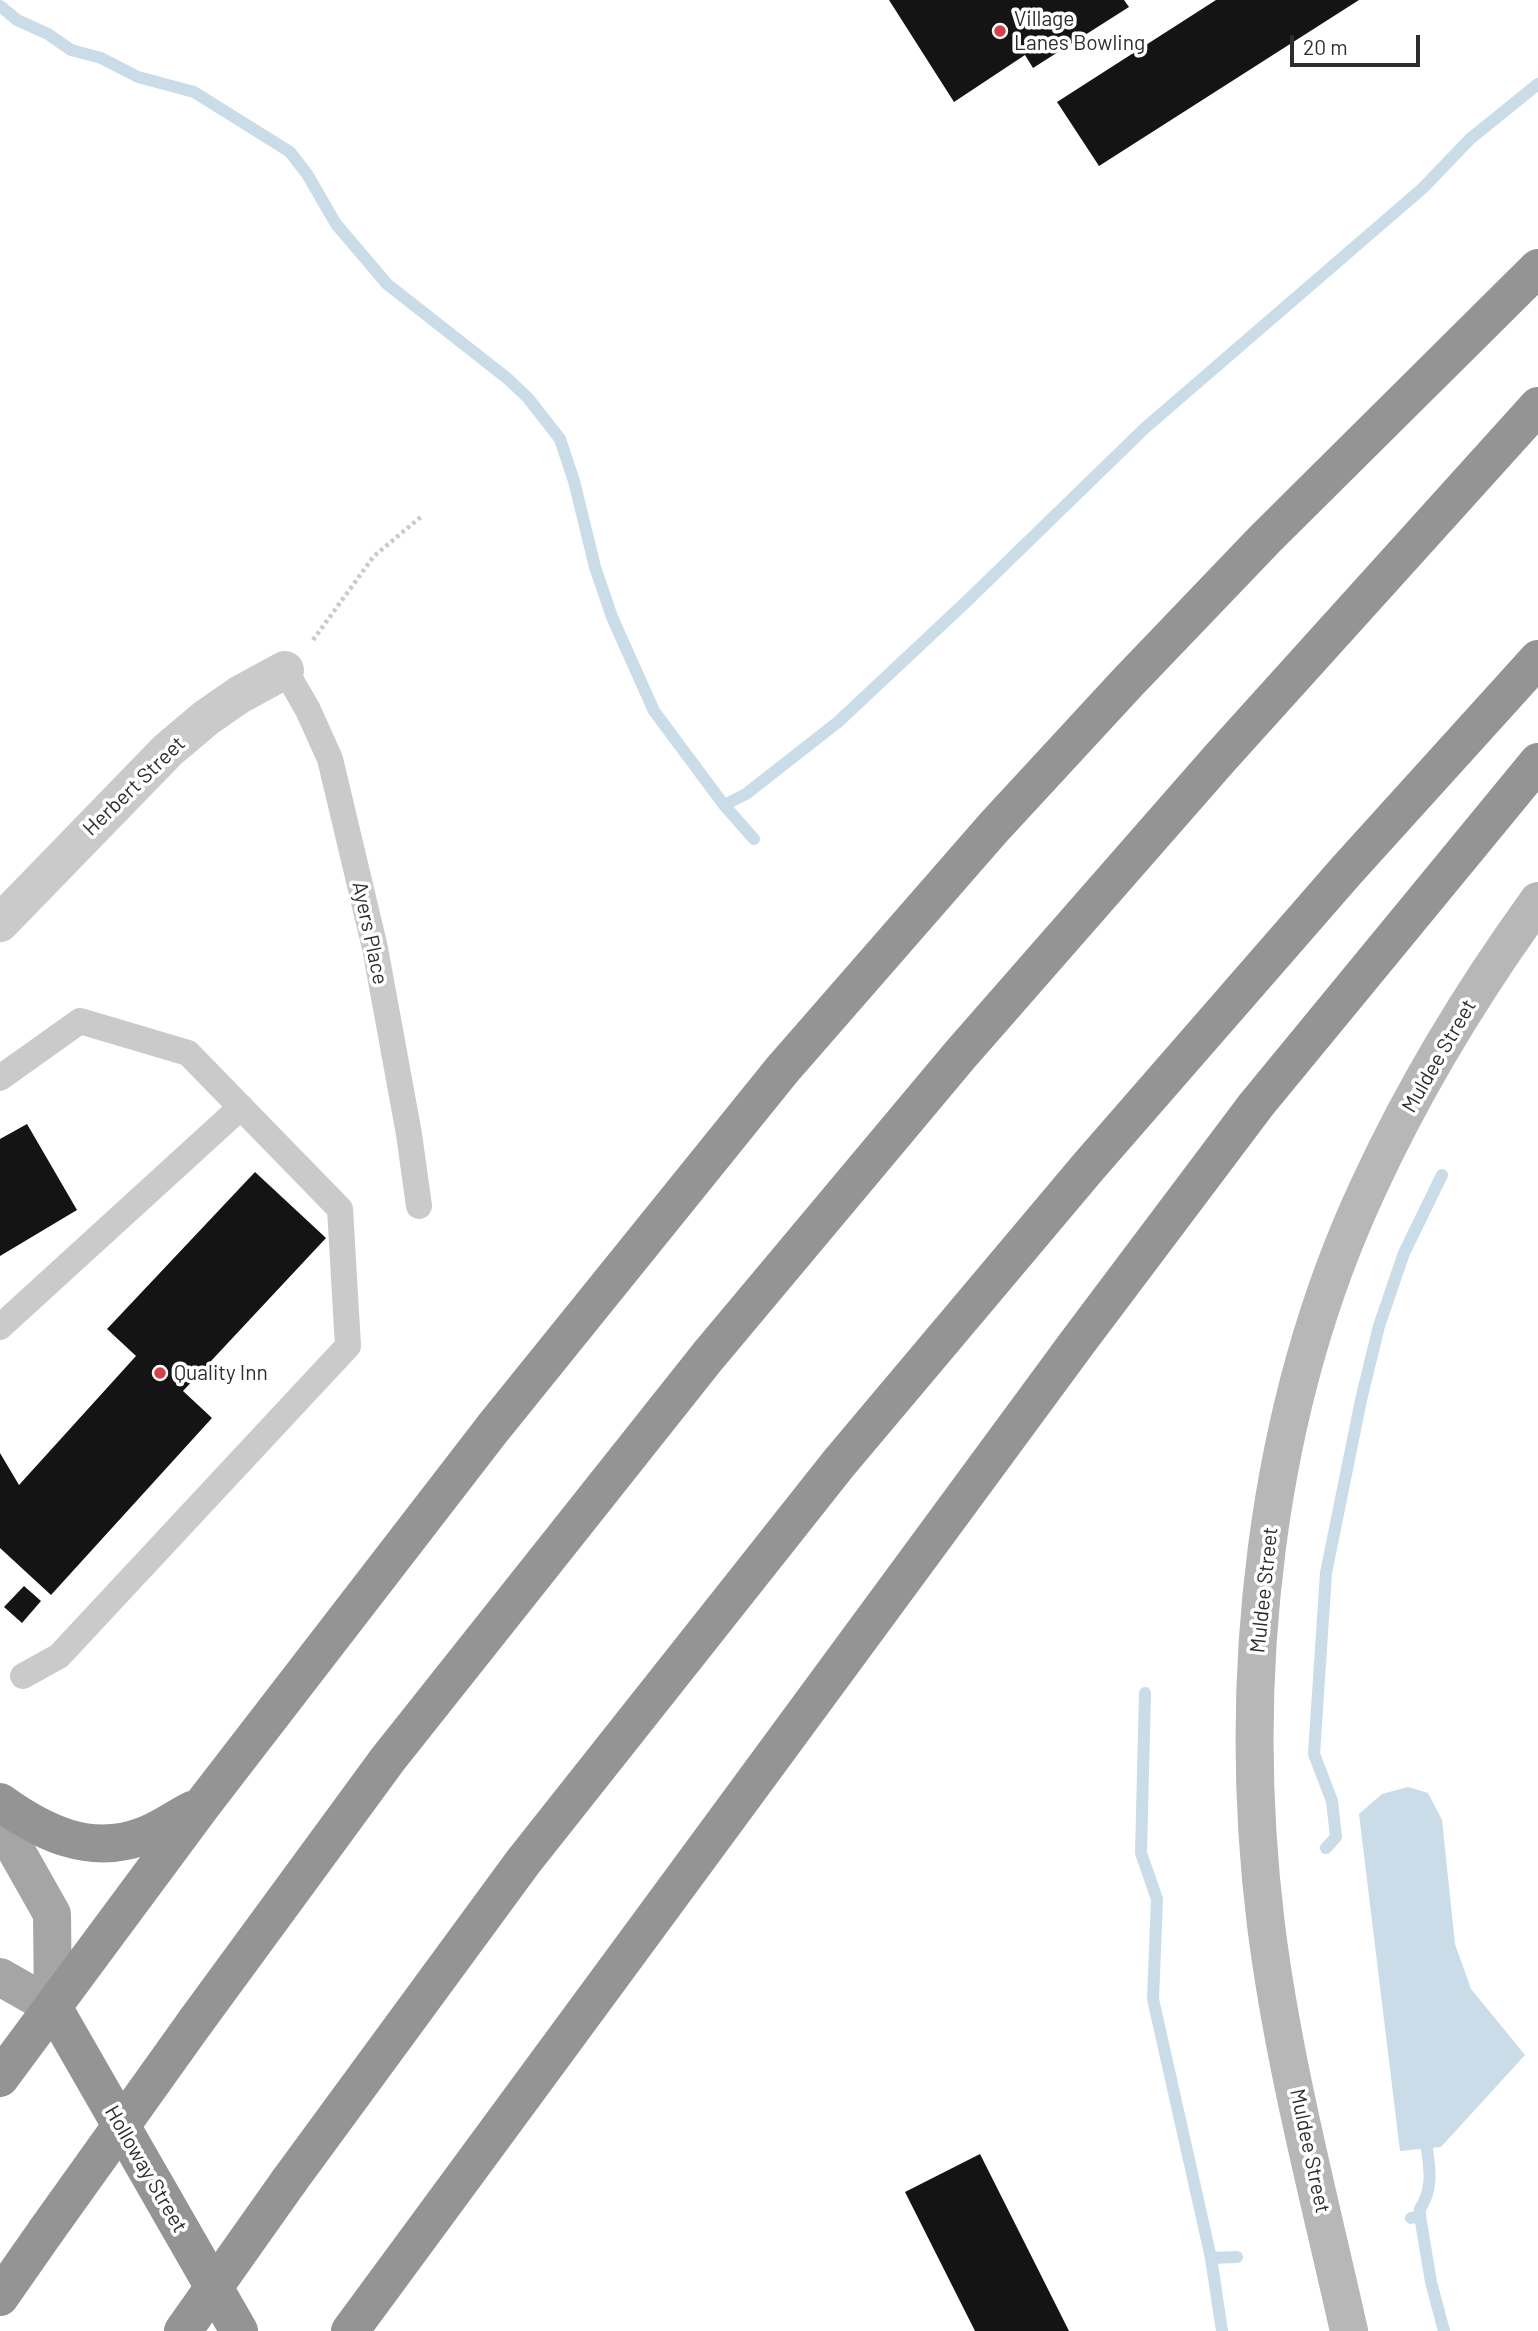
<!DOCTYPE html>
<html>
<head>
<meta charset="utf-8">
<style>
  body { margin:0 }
  #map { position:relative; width:1538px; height:2331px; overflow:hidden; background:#fff; font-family:Barlow,sans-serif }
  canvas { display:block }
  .scale { position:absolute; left:1290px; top:35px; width:130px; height:32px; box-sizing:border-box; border:4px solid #2d2d2d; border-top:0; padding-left:9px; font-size:21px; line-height:24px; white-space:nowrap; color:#2d2d2d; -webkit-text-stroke:5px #fff; paint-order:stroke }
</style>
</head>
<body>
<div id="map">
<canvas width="1538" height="2331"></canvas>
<div class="scale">20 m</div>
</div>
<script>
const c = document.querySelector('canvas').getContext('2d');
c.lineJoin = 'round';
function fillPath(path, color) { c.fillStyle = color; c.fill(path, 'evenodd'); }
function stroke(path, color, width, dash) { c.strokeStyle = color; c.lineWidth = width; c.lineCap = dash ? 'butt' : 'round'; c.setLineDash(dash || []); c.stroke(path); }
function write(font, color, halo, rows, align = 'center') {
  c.font = font + ' Barlow,sans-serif'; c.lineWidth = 7; c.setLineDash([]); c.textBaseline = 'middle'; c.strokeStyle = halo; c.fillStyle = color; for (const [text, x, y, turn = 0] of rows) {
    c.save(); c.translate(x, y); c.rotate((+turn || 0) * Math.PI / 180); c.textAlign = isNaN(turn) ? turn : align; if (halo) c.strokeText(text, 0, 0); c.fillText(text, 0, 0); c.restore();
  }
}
fillPath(new Path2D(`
  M1408,1787L1428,1793L1442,1820L1455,1944L1471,1989L1525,2055L1441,2147L1400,2151L1359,1814L1382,1794Z`), '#c9dce7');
stroke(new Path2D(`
  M0,6L17,20L48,34L71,50L101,58L138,77L194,92L290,152L307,174L336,224L387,284L508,379L528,398L560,439L574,481L595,567L612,617L654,711L724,805L754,839
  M724,805L746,794L838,722L966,602L1145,428L1423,188L1470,139L1538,84
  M1145,1693L1141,1853L1157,1899L1153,1999L1211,2258L1222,2331
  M1326,1848L1336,1837L1332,1801L1314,1754L1326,1573L1361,1400L1379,1326L1404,1253L1442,1175
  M1420,2216V2209C1433,2189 1430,2171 1427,2149
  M1411,2218L1420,2216L1431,2282L1444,2331
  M1211,2258L1237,2257`), '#c9dce7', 12);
fillPath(new Path2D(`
  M889,0H1124L1129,7L1033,68L1025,55L954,102Z
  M1216,0H1359L1099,166L1057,102Z
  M27,1124L77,1210L0,1256V1139Z
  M255,1172L326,1238L183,1391L212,1418L51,1595L0,1548V1453L19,1485L136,1356L107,1329Z
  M24,1586L41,1601L22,1623L4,1607Z
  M980,2154L1069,2331H975L905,2192Z`), '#141414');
stroke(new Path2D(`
  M313,640L374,556L422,516`), '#cacaca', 4.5, [3.5, 3.5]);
stroke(new Path2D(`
  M285,670L308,710L330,759L375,948L409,1134L419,1206
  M0,1078L80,1021L188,1053L340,1209L348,1346L59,1656L23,1676
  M0,1327L241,1107`), '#cacaca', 26);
stroke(new Path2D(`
  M0,923L168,750L206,718L239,695L285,670`), '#cacaca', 38);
stroke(new Path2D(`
  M1349,2331C1319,2197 1283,2061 1266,1925C1236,1681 1264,1410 1369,1186C1415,1086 1473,991 1538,901`), '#b7b7b7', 38);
stroke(new Path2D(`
  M0,1822L52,1914L53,2007L0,1977`), '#a5a5a5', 38);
stroke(new Path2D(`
  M0,1802C43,1833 90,1856 143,1836C160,1830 176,1818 192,1810
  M53,2007L239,2331
  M196,2021L388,1759L708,1356L960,1055L1220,758L1538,406
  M0,2078L203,1804L493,1428L782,1070L994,827L1128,682L1265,539L1538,268
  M289,2181L523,1862L839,1463L1089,1166L1346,871L1538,659
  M0,2297L46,2231
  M350,2331L1077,1343L1256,1105L1538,762`), '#949494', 38);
stroke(new Path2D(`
  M46,2231L196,2021
  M183,2331L289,2181`), '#949494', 38);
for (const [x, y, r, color] of [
  [1000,31,7,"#d43f4a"],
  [160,1373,7,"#d43f4a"]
]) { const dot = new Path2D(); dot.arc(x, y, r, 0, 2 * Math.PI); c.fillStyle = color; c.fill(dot); stroke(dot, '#fff', 2.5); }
write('21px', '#2d2d2d', '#fff', [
  ["Village",1014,19],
  ["Lanes Bowling",1014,43],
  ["Quality Inn",174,1373]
], 'left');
write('21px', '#2d2d2d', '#fff', [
  ["Herbert Street",134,786,-44],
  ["Ayers Place",370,933,78],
  ["Muldee Street",1439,1056,-60],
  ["Muldee Street",1264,1590,-84],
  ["Muldee Street",1310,2151,78],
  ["Holloway Street",146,2169,60]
]);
</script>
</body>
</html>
